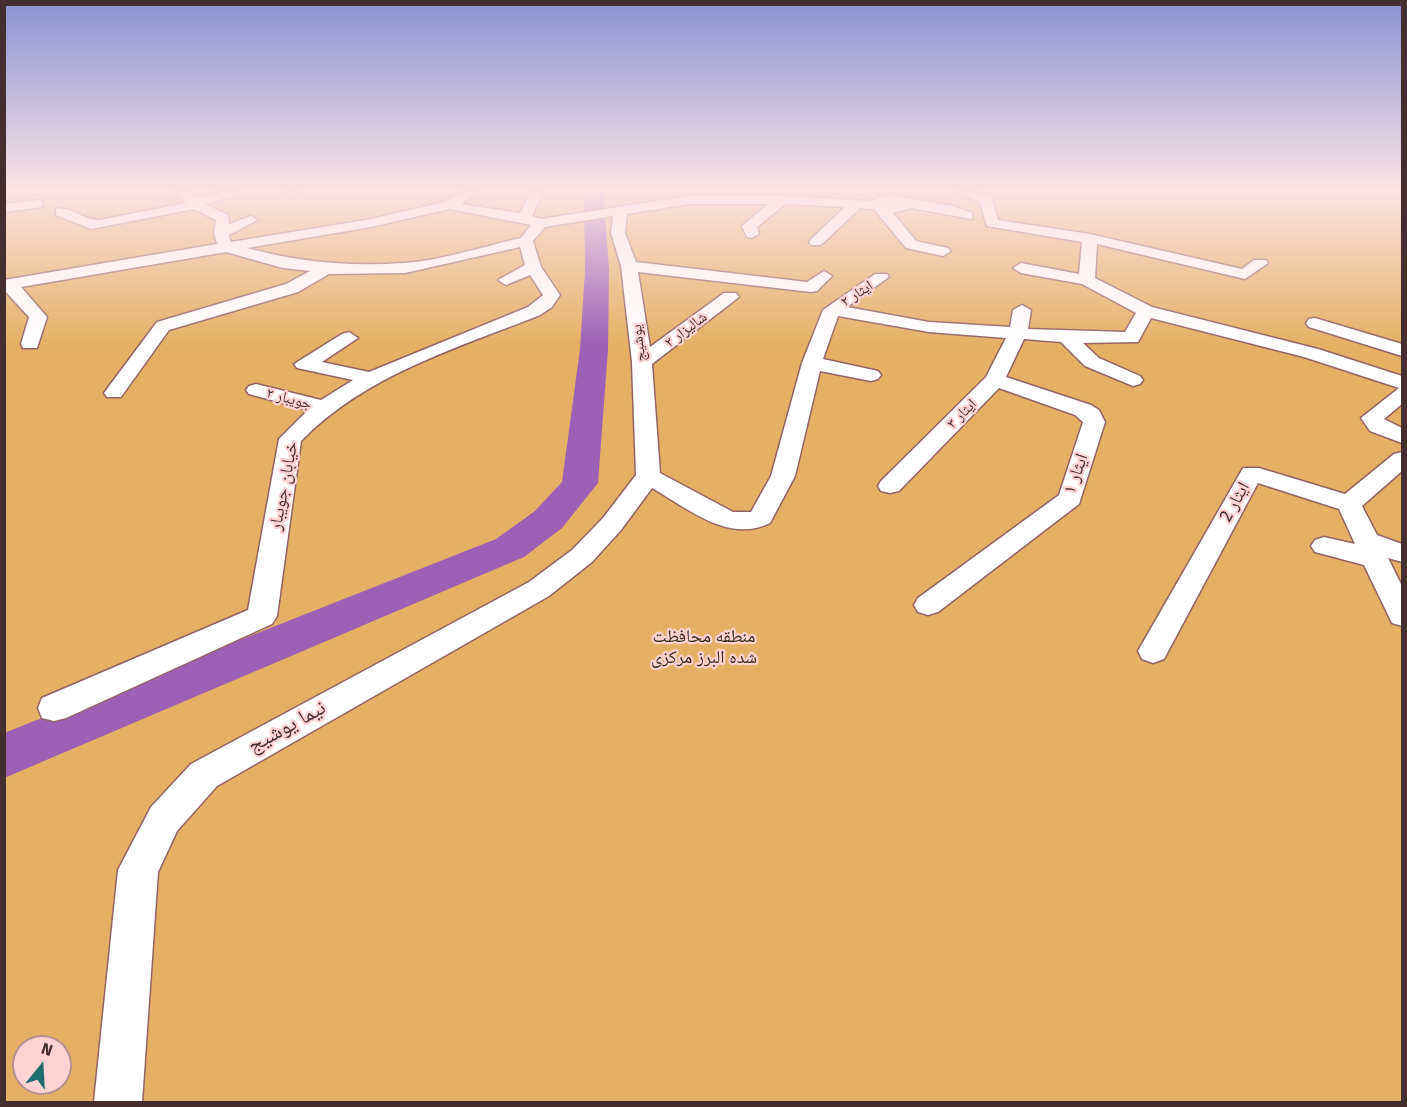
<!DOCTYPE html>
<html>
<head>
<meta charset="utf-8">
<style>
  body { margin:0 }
  #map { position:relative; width:1407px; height:1107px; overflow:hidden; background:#f9c2c5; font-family:"Fira Sans",sans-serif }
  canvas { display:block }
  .frame { position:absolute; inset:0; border:6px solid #442e30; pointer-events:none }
  .north { position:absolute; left:12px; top:1035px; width:60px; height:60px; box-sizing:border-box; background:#ffd2d4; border:2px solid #b49092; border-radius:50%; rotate:18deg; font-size:16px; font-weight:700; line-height:24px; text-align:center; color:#442e30 }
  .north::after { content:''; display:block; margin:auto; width:21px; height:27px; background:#1f6c6c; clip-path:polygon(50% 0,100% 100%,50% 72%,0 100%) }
</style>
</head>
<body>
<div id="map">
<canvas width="1407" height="1107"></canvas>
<div class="frame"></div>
<div class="north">N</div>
</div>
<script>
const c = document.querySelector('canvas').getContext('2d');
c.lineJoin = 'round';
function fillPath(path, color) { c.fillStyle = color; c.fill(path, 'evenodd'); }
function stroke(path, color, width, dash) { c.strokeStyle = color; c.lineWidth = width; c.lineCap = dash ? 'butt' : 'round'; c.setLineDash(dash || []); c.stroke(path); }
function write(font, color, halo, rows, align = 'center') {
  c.font = font + ' "Fira Sans","Noto Naskh Arabic",sans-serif'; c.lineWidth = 4.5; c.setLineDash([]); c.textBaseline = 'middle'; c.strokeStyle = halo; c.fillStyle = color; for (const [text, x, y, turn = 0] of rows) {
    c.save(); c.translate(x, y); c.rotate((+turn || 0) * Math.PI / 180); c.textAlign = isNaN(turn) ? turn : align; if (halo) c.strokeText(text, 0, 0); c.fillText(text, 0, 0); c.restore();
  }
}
fillPath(new Path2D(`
  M5,192H1402V1102H5ZM24,1047H60V1083H24Z`), '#e5b063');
fillPath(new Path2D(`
  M589,192H608L604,199L609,270L608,349L598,483L562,528L524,557L4,778V733L496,539L535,511L562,482L580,349L585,270L584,199Z`), '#9d60b6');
const minor = new Path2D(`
  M177,192H190L197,198L220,192H239L238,195L205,204L228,215L229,224L251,216L258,220L229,235L231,242L371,219L444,202L462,192H476L461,204L520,213L531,192H543L532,216L541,219L688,196H782L870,201L888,195L953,206L972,213V219L911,208L893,213L916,241L948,248L951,251L943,256L906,248L874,209L860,208L821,245H811L809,242L811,239L845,207L785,204L757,227L759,234L752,238L747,237L742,226L768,204H688L627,214L625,233L636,262L807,282L824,271L832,276L817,291L811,292L638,272L650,347L724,293H736L739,297L652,364L660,473L733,512H751L771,476L802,363L823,310L875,274H887L889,277L847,307L929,322L1010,327L1013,310L1022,305L1031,310L1028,329L1125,332L1136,313L1082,284L1021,273L1013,268L1021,263L1079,274L1082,242L987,226L980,202L960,195L959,192H976L991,197L998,220L1090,234L1242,269L1254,260H1266L1268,263L1245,279L1097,244L1095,278L1152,307L1318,349L1402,376V404L1384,419L1402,428V443L1370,431L1361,418L1399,388L1304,357L1151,318L1138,342L1083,343L1099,358L1140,376L1143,380L1140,384L1133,386L1085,366L1061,342L1024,339L1006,377L1091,405L1099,410L1105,422L1079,504L938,612L928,615L918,612L914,605L918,598L1059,495L1083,422L1075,415L999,388L899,491L890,493L881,491L878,486L881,481L986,377L1006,338L929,332L838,316L823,359L878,371L881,375L878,379L871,381L820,371L795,476L770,523C729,544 687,508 652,488L621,530L592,562L549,596L217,786L177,831L158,872L142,1102H94L118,870L151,807L191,764L529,582L572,550L603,518L636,475L632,362L621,266L611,233L613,216L545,227L533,241L541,267L560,295L552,307L540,315C457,348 365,375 301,441L277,616L272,624L66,718L54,721L42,718L38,708L42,698L248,610L279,439L308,410L249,394L246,390L249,386L256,384L321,400L353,380L297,368L294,364L342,334L349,332L358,338L322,362L369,372L528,307L543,295L530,275L506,285L498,280L525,265L520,247L405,273L329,274L298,292L169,330L121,397H107L104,393L157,322L286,284L310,271L283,268L226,252L21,287L47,317L37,348H23L21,344L29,317L4,290V280L217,244L214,233L216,220L194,209L91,229L56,215V209C71,206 84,221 100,220L186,203ZM449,209L531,225L521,238C485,246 439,261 403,263C350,267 299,262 247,248L371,227Z
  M286,192H299L293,196Z
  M37,200L42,201V207L4,212V204Z
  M1315,318L1402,344V356L1309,327L1306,323L1309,319Z
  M1402,452V471L1362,506L1377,535L1402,544V562L1388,558L1402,586V626L1392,623L1364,565L1315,552L1311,546L1315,540L1324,537L1355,544L1339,509L1258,483L1164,659L1153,663L1142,659L1138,651L1243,468H1259L1345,494L1394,454Z`);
stroke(minor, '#926265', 3);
fillPath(minor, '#fff');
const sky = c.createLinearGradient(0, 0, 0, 346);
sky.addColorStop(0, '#8a92d4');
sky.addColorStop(0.55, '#fce4e5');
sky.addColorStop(1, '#fce4e500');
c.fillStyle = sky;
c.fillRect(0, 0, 1407, 346);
write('15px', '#442e30', '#ffd2d4', [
  ["ایثار ۲",857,294,-33],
  ["شالیزار ۲",686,330,-37],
  ["یوشیج",639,343,-97],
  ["جویبار ۲",289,399,15],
  ["ایثار ۳",962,414,-45]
]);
write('18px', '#442e30', '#ffd2d4', [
  ["ایثار ۱",1076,474,-70],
  ["خیابان جویبار",284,486,-79],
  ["ایثار 2",1235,502,-61]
]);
write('18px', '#342816', '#ffd2d4', [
  ["منطقه محافظت",704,637],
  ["شده البرز مرکزی",704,658]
]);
write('21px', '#442e30', '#ffd2d4', [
  ["نیما یوشیج",287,727,-29]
]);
</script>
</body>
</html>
